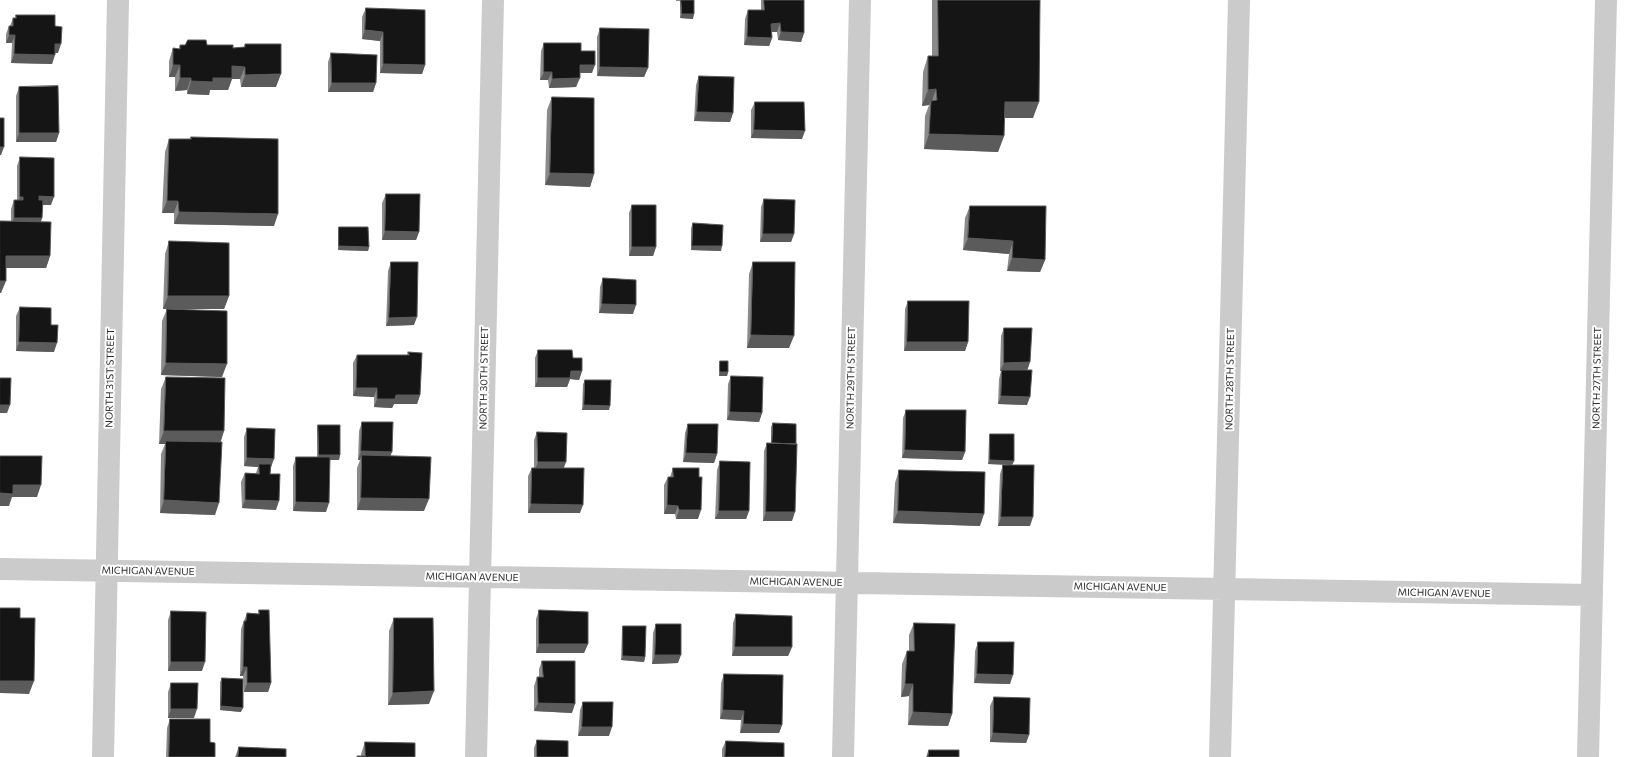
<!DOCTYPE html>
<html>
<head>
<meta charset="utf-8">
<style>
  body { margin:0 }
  canvas { display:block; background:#fff }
</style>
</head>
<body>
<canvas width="1647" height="757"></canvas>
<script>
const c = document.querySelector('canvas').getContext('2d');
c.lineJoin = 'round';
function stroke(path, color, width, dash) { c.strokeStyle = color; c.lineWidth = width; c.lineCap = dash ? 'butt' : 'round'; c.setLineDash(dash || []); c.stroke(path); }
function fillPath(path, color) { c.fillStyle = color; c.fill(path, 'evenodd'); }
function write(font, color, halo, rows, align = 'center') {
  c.font = font + ' Commissioner,sans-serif'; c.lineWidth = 4; c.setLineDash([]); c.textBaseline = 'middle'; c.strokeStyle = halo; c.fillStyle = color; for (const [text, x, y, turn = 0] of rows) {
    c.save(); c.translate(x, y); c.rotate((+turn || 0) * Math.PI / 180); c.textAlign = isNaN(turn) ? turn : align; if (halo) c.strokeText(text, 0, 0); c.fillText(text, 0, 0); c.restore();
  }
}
stroke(new Path2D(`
  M0,569L1592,595
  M103,757L118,0
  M476,757L493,0
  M843,757L860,0
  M1220,757L1239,0
  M1588,757L1606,0`), '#cbcbcb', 22);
fillPath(new Path2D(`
  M676,0H694L693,19L680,18V1H676Z
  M761,0H804V33L801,42L778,40L777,32H772V38L769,46L744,45L745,19L748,10H761Z
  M932,0H1040L1033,118H1004V136L998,152L924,149L925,116L929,105L922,106L923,72L928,56H932Z
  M366,8L425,65L422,74L380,73V41L362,39V17Z
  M16,15L55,26L58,53H55L52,64L11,63L12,43H6V34L9,26H10L13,18H15Z
  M600,28L648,68L644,77L597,76V37Z
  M544,43L581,51L592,73H580L576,87L549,88L548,80H540L541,51Z
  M245,44L276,87H241L240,79H232L228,90H210L209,95L187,94V90L175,91V77H169V61L173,48L179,49L180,45H207L233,48L244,47Z
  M331,53L376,83L373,92H328V62Z
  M699,76L733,113L730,122L694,121L696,85Z
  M19,87L59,133L56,142H16V96Z
  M552,97L594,174L590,187L545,185L547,110Z
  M755,102L802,139L751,138V110Z
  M191,137L274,226L174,224V213H162L165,152L169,139H190Z
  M20,157L51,205H42V218L41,222L50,256L46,268H6L1,293H0V221L11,222V209L14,200H17V166Z
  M386,194L419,232L416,240H382V203Z
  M764,199L794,234L791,242H760L761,207Z
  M632,205L656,247L653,256H629V213Z
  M970,206L1045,260L1040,272L1007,271L1009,254L963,250L965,218Z
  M693,223L721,251L691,250V228Z
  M339,227L369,247L368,251L338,250V231Z
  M169,241L229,296L224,309H163L165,254Z
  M391,262L414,325L386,326L388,271Z
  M753,262L789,348H747L749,274Z
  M603,278L633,314L599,313L600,287Z
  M908,301L968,342L965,351H904L905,309Z
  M20,307L51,325L54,352L16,351V316Z
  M167,309L222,377L161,375L162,321Z
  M1004,328L1030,362L1027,370V405L998,404L999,379L1001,371H1000L1001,336Z
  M538,350L573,358L582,371L579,380L570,379L567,387H535V358Z
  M408,352L420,395L417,404H394L392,408L374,407V397L353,396V363L357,355H407Z
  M720,361L728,372L727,376H719V366Z
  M731,376L762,413L759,422L727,420L728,384Z
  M166,377L224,431L220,442L215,515L160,513L161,454L165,444H159L161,389Z
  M585,380L609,410H582L583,384Z
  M906,410L965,452L962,460L902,458L903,418Z
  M362,422L390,456L424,511L357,510V468L360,460H358L359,431Z
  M773,423L792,521H763L764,451L767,443H771V427Z
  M688,424L717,454L714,463L683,462L685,433Z
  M318,425L340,455L339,460H330L326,512L293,511V466L296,457H317V429Z
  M247,428L271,467L270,474L276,510L242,508L241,482L245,473H256L258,467L244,466V437Z
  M537,432L564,468L580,513H528V476L532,468H534V440Z
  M990,434L1014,461L1012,465L1030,526H998L1000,474L1003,465H1009L988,464L989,439Z
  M720,461L749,511L746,519H715L717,470Z
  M673,468L698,519H676L675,514H664V485L668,477H670Z
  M899,470L980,526L893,523L895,483Z
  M259,610L271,683L268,692H244L243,676H240L241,629L247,613L258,614Z
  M539,610L588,644L584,653H536V619Z
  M171,611L202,671H168V620Z
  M736,614L792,647L788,656H732L733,623Z
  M394,618L429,704L388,705L389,631Z
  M914,623L952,714L948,726L908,725L909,696L901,697L902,664L907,651H909V635Z
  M656,624L678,663L652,664L653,633Z
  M623,626L645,657L644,662L621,660L622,630Z
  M978,642L1010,684L974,683L975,651Z
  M542,661L572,713L534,711V686L537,677H539V669Z
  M724,674L782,725L779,733H740L741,720L720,719L721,683Z
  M222,678L241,712L220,710V682Z
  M171,683L194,718H168V692Z
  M994,697L1029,735L1026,743L990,742V706Z
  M583,702L609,736H578L580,710Z
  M170,719L210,742L215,757H166L167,728Z
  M537,740L568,757H534V748Z
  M726,741L784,757H722V749Z
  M365,742L415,757L361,756V754Z
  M239,747L286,757H235Z
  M929,750L959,757H926Z`), '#8a8a8a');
fillPath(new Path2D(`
  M682,14H694L693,19L680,18Z
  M780,23L777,32H768L771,24Z
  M365,30L383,32L380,41L362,39Z
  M781,32L804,33L801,42L778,40Z
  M9,35H15L12,43H6Z
  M747,37L772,38L769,46L744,45Z
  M55,44H61L58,53H52Z
  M14,54L55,55L52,64L11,63Z
  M383,64L425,65L422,74L380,73Z
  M173,65H180L175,77H169Z
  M580,65H595L592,73H577Z
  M232,66L245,67L240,79H232L228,90H210L209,95L187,94L191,81L213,78Z
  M600,67L648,68L644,77L597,76Z
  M544,72H552L548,80H540Z
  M281,74L276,87H241L245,75Z
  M180,78H191L187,90L175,91Z
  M580,78L576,87L549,88L552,79Z
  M332,83H376L373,92H328Z
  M936,89L931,104V101L929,105L922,106L928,90Z
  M1005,102H1039L1033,118H999Z
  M697,112L733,113L730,122L694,121Z
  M754,130L805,131L802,139L751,138Z
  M19,133H59L56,142H16Z
  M929,134L1004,136L998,152L924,149Z
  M0,147H4L1,155H0Z
  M550,173L594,174L590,187L545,185Z
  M39,196L54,197L51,205H36Z
  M20,197H23L20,205H17Z
  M167,201H178L174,213H162Z
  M179,212L278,214L274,226L174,224Z
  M14,218H42L39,226H11Z
  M385,231L419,232L416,240H382Z
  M763,234H794L791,242H760Z
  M968,238L1013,241L1009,254L963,250Z
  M339,246L369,247L368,251L338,250Z
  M692,246H722L721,251L691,250Z
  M632,247H656L653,256H629Z
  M6,256H50L46,268H1Z
  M1012,258L1045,260L1040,272L1007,271Z
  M0,281H6L1,293H0Z
  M168,296H229L224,309H163Z
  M602,304L636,305L633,314L599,313Z
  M417,317L414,325L386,326L389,318Z
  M751,335L794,336L789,348H747Z
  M19,342L57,343L54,352L16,351Z
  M907,342H968L965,351H904Z
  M1030,362L1027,371H1000L1004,363Z
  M166,363L227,364L222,377L161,375Z
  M571,371H582L579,380L570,379L567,387H535L538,378Z
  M720,372H728L727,376H719Z
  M356,388H377L374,397L353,396Z
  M396,395H420L417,404H394L392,408L374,407L377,399Z
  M1001,396L1030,397L1027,405L998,404Z
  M0,405H10L7,413H0Z
  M584,405L610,406L609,410H582Z
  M730,412L762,413L759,422L727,420Z
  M164,431H224L220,444L166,441L165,444H159Z
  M905,450L965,452L962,460L902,458Z
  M361,451L392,452L389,460L362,455L360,460H358Z
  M686,453L717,454L714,463L683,462Z
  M319,455H340L339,460H317Z
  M247,458L274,459L271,467L259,464L258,467L244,466Z
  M990,460L1014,461L1012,465L988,464Z
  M538,462H566L563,470H535Z
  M13,485H41L37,497H12L9,506H0V493Z
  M361,498L429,499L424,511L357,510Z
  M164,500L219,503L215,515L160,513Z
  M245,500L279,501L276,510L242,508Z
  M296,502L329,503L326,512L293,511Z
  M531,504L583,505L580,513H528Z
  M667,505L678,506L675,514H664Z
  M679,510H701L698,519H676Z
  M719,511H749L746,519H715Z
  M898,511L984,514L980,526L893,523Z
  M766,512H795L792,521H763Z
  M1001,517H1033L1030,526H998Z
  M539,644H588L584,653H536Z
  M735,647H792L788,656H732Z
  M655,655H681L678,663L652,664Z
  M623,656L645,657L644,662L621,660Z
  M171,662H205L202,671H168Z
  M243,667H247L243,676H240Z
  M977,674L1013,675L1010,684L974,683Z
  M0,681H34L29,694L0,693Z
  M247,683H271L268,692H244Z
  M905,684H913L909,696L901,697Z
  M434,691L429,704L388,705L393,693Z
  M538,703L575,704L572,713L534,711Z
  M221,706L243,708L241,712L220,710Z
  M171,709H197L194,718H168Z
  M723,710L744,711L741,720L720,719Z
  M913,712L952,714L948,726L908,725Z
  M743,724L782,725L779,733H740Z
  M582,727H612L609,736H578Z
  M993,733L1029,735L1026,743L990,742Z`), '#5b5b5b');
const building = new Path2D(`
  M681,0H694V14H682Z
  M764,0H804V33L781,32L780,23L771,24L772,38L747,37L748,10H764Z
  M938,0H1040L1039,102H1005L1004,136L929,134L931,101L937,100L936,89L928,90V56H938Z
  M366,8L425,10V65L383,64V32L365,30Z
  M16,15H55V26L62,27L61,44H55V55L14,54L15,35H9V26H13V18H16Z
  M600,28L649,29L648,68L600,67Z
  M188,40H206L207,45H233V48L245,47V44H281V74L245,75V67L232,66V78H213V82L191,81V78H180V65H173V48L180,49V45H185Z
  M544,43H581V51H595V65H580V78L552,79V72H544Z
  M331,53L377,55L376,83H332Z
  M699,76L734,77L733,113L697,112Z
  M58,86L59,133H19V87Z
  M552,97L594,98V174L550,173Z
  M755,102H804L805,131L754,130Z
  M0,118H4V147H0Z
  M191,137L278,139V214L179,212L178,201H167L169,139H191Z
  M20,157L54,158V197L39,196V200H43L42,218H14V200H23V197H20Z
  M386,194H420L419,232L385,231Z
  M764,199L795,200L794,234H763Z
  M632,205H656V247H632Z
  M970,206H1046L1045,260L1012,258L1013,241L968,238Z
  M0,221L51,222L50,256H6V281H0Z
  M693,223L723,225L722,246H692Z
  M339,227H368L369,247L339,246Z
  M169,241L229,243V296H168Z
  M391,262H418L417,317L389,318Z
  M753,262H795L794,336L751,335Z
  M603,278L636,280V305L602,304Z
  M908,301H969L968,342H907Z
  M20,307L51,308V325H58L57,343L19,342Z
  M167,309L227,311V364L166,363Z
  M1004,328H1032L1030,362L1004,363Z
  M538,350H572L573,358H582V371H571L570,378H538Z
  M408,352L422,353L420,395H396L395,399H377V388H356L357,355H409Z
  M720,361H728V372H720Z
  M1002,370H1032L1030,397L1001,396Z
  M731,376L763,377L762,413L730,412Z
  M166,377L225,378L224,431H164Z
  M0,378H11L10,405H0Z
  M585,380H611L610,406L584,405Z
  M906,410H966L965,452L905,450Z
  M362,422H393L392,452L361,451Z
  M773,423L796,424V444L772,443Z
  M688,424H718L717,454L686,453Z
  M318,425H340V455H319Z
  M247,428L275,429L274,459L247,458Z
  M537,432L567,433L566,462H538Z
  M990,434H1014V461L990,460Z
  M166,441L222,442L219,503L164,500Z
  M767,443L797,444L795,512H766Z
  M362,455L431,457L429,499L361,498Z
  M0,456H42L41,485H13V494L0,493Z
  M296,457H330L329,503L296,502Z
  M720,461L750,462L749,511H719Z
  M259,464H271L270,474H280L279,501L245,500V473L259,474Z
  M1003,465H1034L1033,517H1001Z
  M532,468H584L583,505L531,504Z
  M673,468H699V477H702L701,510H679L678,506L667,505L668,477H673Z
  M899,470L985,472L984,514L898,511Z
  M0,608H20V618H35L34,681H0Z
  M259,610H269L271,683H247V667H243L244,621H246L247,613L259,614Z
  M539,610L588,612V644H539Z
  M171,611L206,612L205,662H171Z
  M736,614L792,616V647H735Z
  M394,618H433L434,691L393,693Z
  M914,623L955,624L952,714L913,712V684H905L907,651H914Z
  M656,624H681V655H655Z
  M623,626H646L645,657L623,656Z
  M978,642H1014L1013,675L977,674Z
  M542,661H575V704L538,703L537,677H543Z
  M724,674L783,675L782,725L743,724L744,711L723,710Z
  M222,678L243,679V708L221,706Z
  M171,683H198L197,709H171Z
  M994,697L1030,698L1029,735L993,733Z
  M583,702H613L612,727H582Z
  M170,719H210V742L215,743V757H169Z
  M537,740L568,741V757H537Z
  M726,741L784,743V757H725Z
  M365,742L415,743V757H357V756H365Z
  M239,747L286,749V757H238Z
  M929,750H959V757H928Z`);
fillPath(building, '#151515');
stroke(building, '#5b5b5b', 1);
write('10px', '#2e2e2e', '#fff', [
  ["NORTH 31ST STREET",110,378,-89],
  ["NORTH 30TH STREET",484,378,-89],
  ["NORTH 29TH STREET",851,378,-89],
  ["NORTH 27TH STREET",1597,378,-89],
  ["NORTH 28TH STREET",1230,379,-89],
  ["MICHIGAN AVENUE",148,571,1],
  ["MICHIGAN AVENUE",472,577,1],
  ["MICHIGAN AVENUE",796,582,1],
  ["MICHIGAN AVENUE",1120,587,1],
  ["MICHIGAN AVENUE",1444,593,1]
]);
</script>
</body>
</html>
